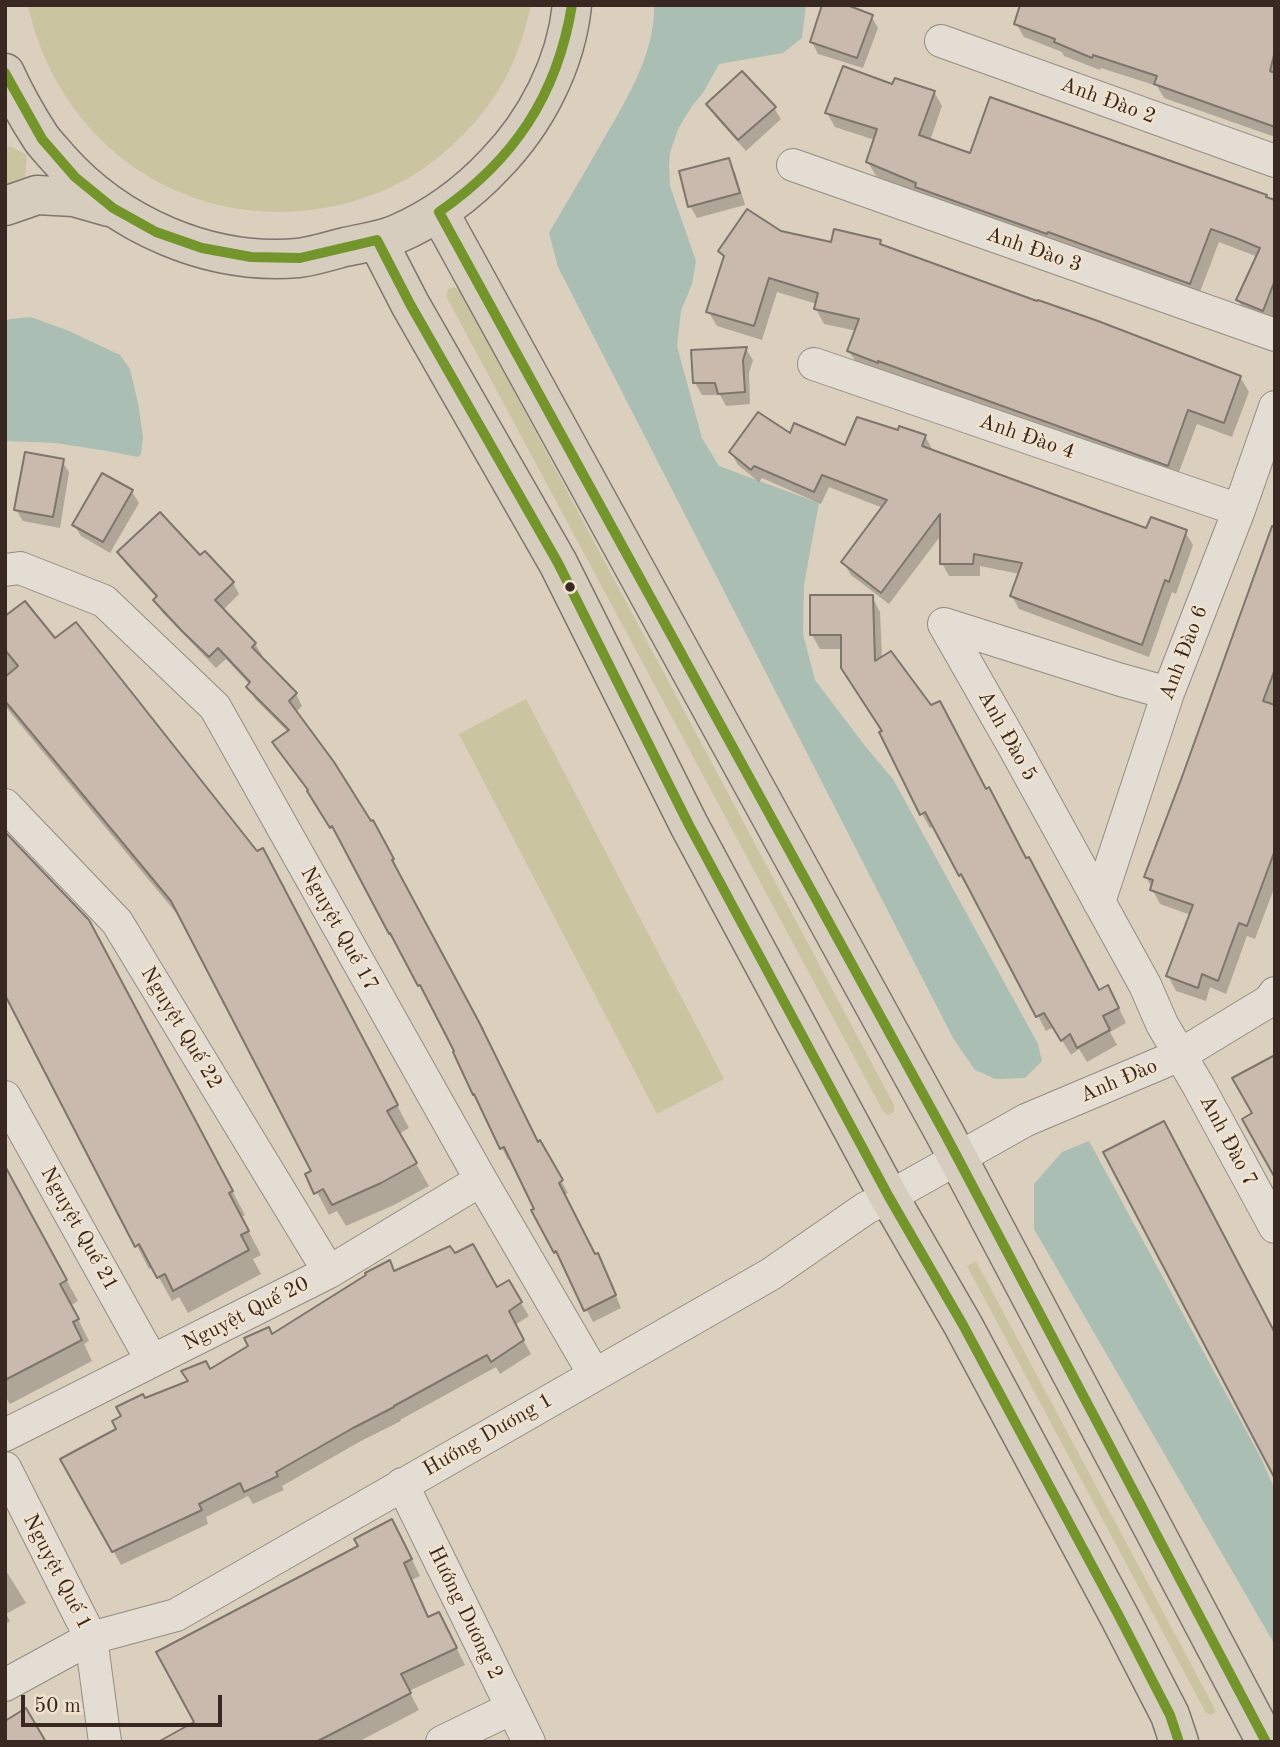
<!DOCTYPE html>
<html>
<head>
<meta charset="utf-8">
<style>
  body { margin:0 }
  #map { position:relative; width:1280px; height:1747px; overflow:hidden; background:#dbd0be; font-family:"Old Standard TT",serif }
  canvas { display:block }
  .frame { position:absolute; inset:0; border:7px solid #392821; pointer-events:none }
  .scale { position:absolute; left:21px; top:1695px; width:201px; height:32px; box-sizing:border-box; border:4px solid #392821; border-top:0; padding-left:9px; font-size:21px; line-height:24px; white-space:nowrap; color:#392821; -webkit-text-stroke:5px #f0e2cc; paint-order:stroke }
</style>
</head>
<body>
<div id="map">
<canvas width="1280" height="1747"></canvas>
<div class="frame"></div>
<div class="scale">50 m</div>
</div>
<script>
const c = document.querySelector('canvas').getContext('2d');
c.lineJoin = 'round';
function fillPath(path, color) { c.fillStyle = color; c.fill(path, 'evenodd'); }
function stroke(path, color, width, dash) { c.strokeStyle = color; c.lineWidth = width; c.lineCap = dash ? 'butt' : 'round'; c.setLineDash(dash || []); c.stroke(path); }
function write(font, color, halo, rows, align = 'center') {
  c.font = font + ' "Old Standard TT",serif'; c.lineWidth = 5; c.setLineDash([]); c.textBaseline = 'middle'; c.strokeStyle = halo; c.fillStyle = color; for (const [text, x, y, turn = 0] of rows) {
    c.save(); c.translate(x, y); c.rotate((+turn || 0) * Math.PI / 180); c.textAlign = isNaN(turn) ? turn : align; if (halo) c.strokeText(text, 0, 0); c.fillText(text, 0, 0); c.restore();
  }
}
fillPath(new Path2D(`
  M28,5H531C526,28 519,50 509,71C489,112 456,147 418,172C390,190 358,202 324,208C184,232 58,144 28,5Z
  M10,146L27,155L25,177L5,185V149Z
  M453,287L460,290L894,1105V1112L888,1115L883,1111L446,296L448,289Z
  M526,699L724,1079L657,1114L459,734Z
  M976,1261L1216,1711L1212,1715L1206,1713L967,1266Z`), '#cac4a0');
fillPath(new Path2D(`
  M654,5H806L802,38L783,53L719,64L703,93L692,106L678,129L670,153L669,165L670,186L696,261L692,284L681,311L677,346L702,438L719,466L819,503L804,585L803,634L815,680L865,746L893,779L1038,1044L1042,1061L1025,1078L995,1079L975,1070L953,1038L558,267L549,233C565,205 582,177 598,149C622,107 656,55 654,5Z
  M31,317L69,331L120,355L130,369L138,403L143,437L141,454L138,457L107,451L56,443L5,441V321L10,319Z
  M1089,1141L1261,1458L1275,1490V1645L1034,1229V1184L1062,1152Z`), '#abbeb4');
fillPath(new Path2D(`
  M1275,8V137L1164,98L1157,86L1101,68L1100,70L1064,56L1062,52L1024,37L1016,23Z
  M871,16L878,28L863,68L818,54L812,42Z
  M893,87L934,92L942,106L930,141L971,155L1275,201V314L1271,324L1246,314L1238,300L1258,257L1219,242L1198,297L921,195L876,176L868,162L875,140L835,127L827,113Z
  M709,105L774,108L781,119L746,151L715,116Z
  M728,160L735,172L745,205L697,218L690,206Z
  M780,232L832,245L880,242L883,247L1240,377L1249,392L1232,437L1197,424L1176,480L858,366L849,351L857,331L824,324L816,309L817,304L777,292L762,340L717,326L708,311L725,260L720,251Z
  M746,349L753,360L749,373L750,404L726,406L720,395H702L695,383Z
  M899,433L925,436L932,449L931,452L1147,530L1185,532L1193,545L1176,594L1172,592L1149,657L1019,609L1012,596L1020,574L980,566V576H949L942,563V534L889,604L851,575L843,562L883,508L829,487L821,504L762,478L759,482L738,465L731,452L791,435L846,447Z
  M62,461L69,472L60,528L23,521L16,510Z
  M132,492L139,503L110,553L81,536L74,525Z
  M1275,523V886L1255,939L1247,936L1226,994L1210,987L1206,1001L1176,991L1168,976L1191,915L1160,904L1146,877L1184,777Z
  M119,553L200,558L233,583L239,594L223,610L255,644L262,655L260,657L296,694L302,706L295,713L379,833L399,871L398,872L538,1144L540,1143L568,1193L564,1195L595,1256L597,1255L604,1267L621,1308L593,1322L563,1263H562L555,1252L534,1211L537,1210L511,1158L508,1160L502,1148L457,1052L340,837L338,838L309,792L281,754L288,732L255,699L248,687L250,685L226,659L216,668L162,612L155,600L157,598L126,564Z
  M872,597L880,612L882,659L986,791L1099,992L1116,1002L1126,1023L1110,1032L1117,1045L1087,1062L1079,1049L1071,1055L1054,1027L1046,1031L971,889L969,890L960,875L935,826L930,828L922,814L884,732L843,649H820L812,635Z
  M5,610L9,615L54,641L275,872L409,1128L399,1134L429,1186L394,1205L346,1226L337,1211L329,1215L308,1175L313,1171L182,920L5,706Z
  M5,834L102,945L245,1215L241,1217L261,1255L253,1259L261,1274L188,1313L179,1297L172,1301L153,1267L149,1269L11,1002L5,996Z
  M5,1168L78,1301L71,1305L89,1341L84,1344L92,1361L10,1404L5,1396Z
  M389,1262L395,1273L497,1289L508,1282L529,1316L515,1325L531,1354L500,1374L496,1367L400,1420L401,1421L361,1441L282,1486L284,1490L253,1504L248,1496L206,1517L208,1524L121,1565L63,1459L118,1430L144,1400L210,1372L272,1336Z
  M401,1537L420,1576L412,1580L429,1618L448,1631L465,1665L409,1691L419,1710L358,1742H162L196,1723Z
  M5,1569L26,1603L6,1614L10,1621L5,1625Z`), '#0003');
const building = new Path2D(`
  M822,5H847L873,15L857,58L810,42Z
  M1020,5H1275V51L1270,71L1275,73V127L1154,84L1157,76L1093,55L1092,58L1054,42L1055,39L1014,24Z
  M843,66L892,84L895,78L935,91L919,135L970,153L990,97L1267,195L1266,197L1275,200V280L1263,311L1236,300L1260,248L1236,238L1211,229L1190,284L1048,232L1047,234L915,187L916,183L866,162L877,129L825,113Z
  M742,71L776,107L738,140L706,104Z
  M729,158L740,193L688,207L679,171Z
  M747,209L781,231L831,242L834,229L881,240L880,244L1037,301L1038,300L1098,321L1241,376L1224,423L1188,410L1168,466L878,361V363L847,351L859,319L814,309L818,293L769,278L754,326L706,312L724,256L718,251Z
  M747,347L743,360L745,392L718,394L715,383H693L691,350Z
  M758,412L790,433L794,423L845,445L857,417L898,430L899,426L926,435L922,446L1091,508L1146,528L1151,517L1187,530L1169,582L1165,580L1142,645L1010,596L1022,563L974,554L973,564H940V514L881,593L841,562L887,500L822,475L814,492L754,466L751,470L729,452Z
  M25,452L64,459L53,517L14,510Z
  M102,473L133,490L103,542L72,525Z
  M160,512L200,555L205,551L234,582L215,600L256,643L252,647L297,693L289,701L334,762L371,821L373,820L394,859L392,860L479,1022L538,1142L540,1140L563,1180L559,1183L595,1254L598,1253L616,1295L584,1311L556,1251L554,1253L531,1210L534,1209L504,1147L500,1149L474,1094L473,1095L453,1052L454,1051L420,985L418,986L390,933L389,934L332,826L330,828L307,791L308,790L272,742L289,730L246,687L250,682L218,648L209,657L182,631L153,600L157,596L117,552Z
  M1272,526L1275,527V669L1263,701L1275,705V850L1247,926L1239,923L1218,981L1202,974L1198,988L1166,976L1193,905L1150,890L1153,880L1144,877L1182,777Z
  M810,595H873L875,661L891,651L931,705L940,701L986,789L989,787L1026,858L1029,857L1099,990L1108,985L1119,1008L1103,1016L1110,1030L1077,1048L1070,1034L1061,1041L1044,1013L1036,1017L961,874L959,876L925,812L920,815L879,732L882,731L841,668V635H810Z
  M25,601L55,638L76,622L257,851L263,848L398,1105L387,1111L417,1163L381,1183L332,1205L323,1189L314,1194L305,1174L311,1171L171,901L5,701V677L18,666L5,650V616Z
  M5,832L89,920L233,1191L229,1193L249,1231L241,1235L249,1250L173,1291L165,1274L157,1278L139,1244L135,1247L5,995Z
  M1275,1055V1178L1242,1119L1252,1113L1232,1078Z
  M1164,1121L1275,1333V1479L1103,1152Z
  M5,1166L67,1280L60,1284L79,1319L73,1322L82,1340L5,1380Z
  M473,1244L497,1287L509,1280L522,1302L509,1311L524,1340L491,1362L487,1355L394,1406V1407L353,1428L276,1472L278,1476L244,1492L240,1483L199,1504L202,1510L112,1552L60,1459L116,1429L112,1421L121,1416L116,1407L143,1394L145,1398L188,1381L181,1371L206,1361L210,1369L248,1346L244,1338L269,1327L272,1334L366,1275L365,1273L390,1260L394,1271L450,1246L455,1253Z
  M392,1519L412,1559L404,1563L428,1617L439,1612L457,1648L401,1674L411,1693L316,1742H158L194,1722L156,1652L358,1546L354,1539Z
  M26,1708L46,1742H5V1721Z`);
fillPath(building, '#cabaad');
stroke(building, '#7e756c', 2);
const minor = new Path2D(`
  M941,41L1275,161
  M793,165L1275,335
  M814,364L1239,510
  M5,570L20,568L104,601L215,707L481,1180L594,1374
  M944,624L1013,745L1145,985L1162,1024L1199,1087L1275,1227
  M944,624L1121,680L1168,693
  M5,805L117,922L329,1272
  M1099,902L1168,693L1239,510L1275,407
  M5,1097L152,1361
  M5,1435L329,1272L481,1180
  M5,1468L91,1638L105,1742
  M402,1484L529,1742
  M5,1685L91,1638L176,1615L771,1274L866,1208L889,1197L1026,1120L1180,1055L1269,1001L1275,993
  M442,1742L512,1708`);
const major = new Path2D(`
  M5,73C15,95 28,118 41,138C46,145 53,152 58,158C117,225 209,266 299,258C314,256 330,251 345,247C362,243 381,241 397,234C434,218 467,194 495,164C536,122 566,64 572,5
  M5,206L37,195L74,197L109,207
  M439,212L945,1134L1266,1742
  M377,240L410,304L558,563L689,825L889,1197L963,1325L1119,1616L1170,1715L1179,1742`);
stroke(minor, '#958c81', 34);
stroke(major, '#7e756c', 41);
stroke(minor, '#e3ddd4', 32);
stroke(major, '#d7cdbf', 38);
stroke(new Path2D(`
  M572,5C557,96 514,160 439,212L945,1134L1266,1742
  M5,73L42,139L75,177L113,208L156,232L202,248L251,257L300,258L377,240L410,304L558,563L689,825L889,1197L963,1325L1119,1616L1170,1715L1179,1742`), '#74952b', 10);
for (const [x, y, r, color] of [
  [570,587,6,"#392821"]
]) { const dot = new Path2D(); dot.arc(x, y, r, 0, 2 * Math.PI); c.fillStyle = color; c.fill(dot); stroke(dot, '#f0e2cc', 2.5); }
write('21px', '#392821', '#f0e2cc', [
  ["Anh Đào 2",1108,101,20],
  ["Anh Đào 3",1034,250,19],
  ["Anh Đào 4",1027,437,19],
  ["Anh Đào 6",1184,653,-69],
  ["Anh Đào 5",1007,736,61],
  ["Nguyệt Quế 17",339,929,61],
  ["Nguyệt Quế 22",181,1028,59],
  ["Anh Đào",1119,1081,-23],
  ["Anh Đào 7",1228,1141,62],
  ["Nguyệt Quế 21",79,1229,61],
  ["Nguyệt Quế 20",246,1314,-27],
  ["Hướng Dương 1",488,1435,-30],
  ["Nguyệt Quế 1",57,1572,63],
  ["Hướng Dương 2",465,1613,64]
]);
</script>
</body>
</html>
